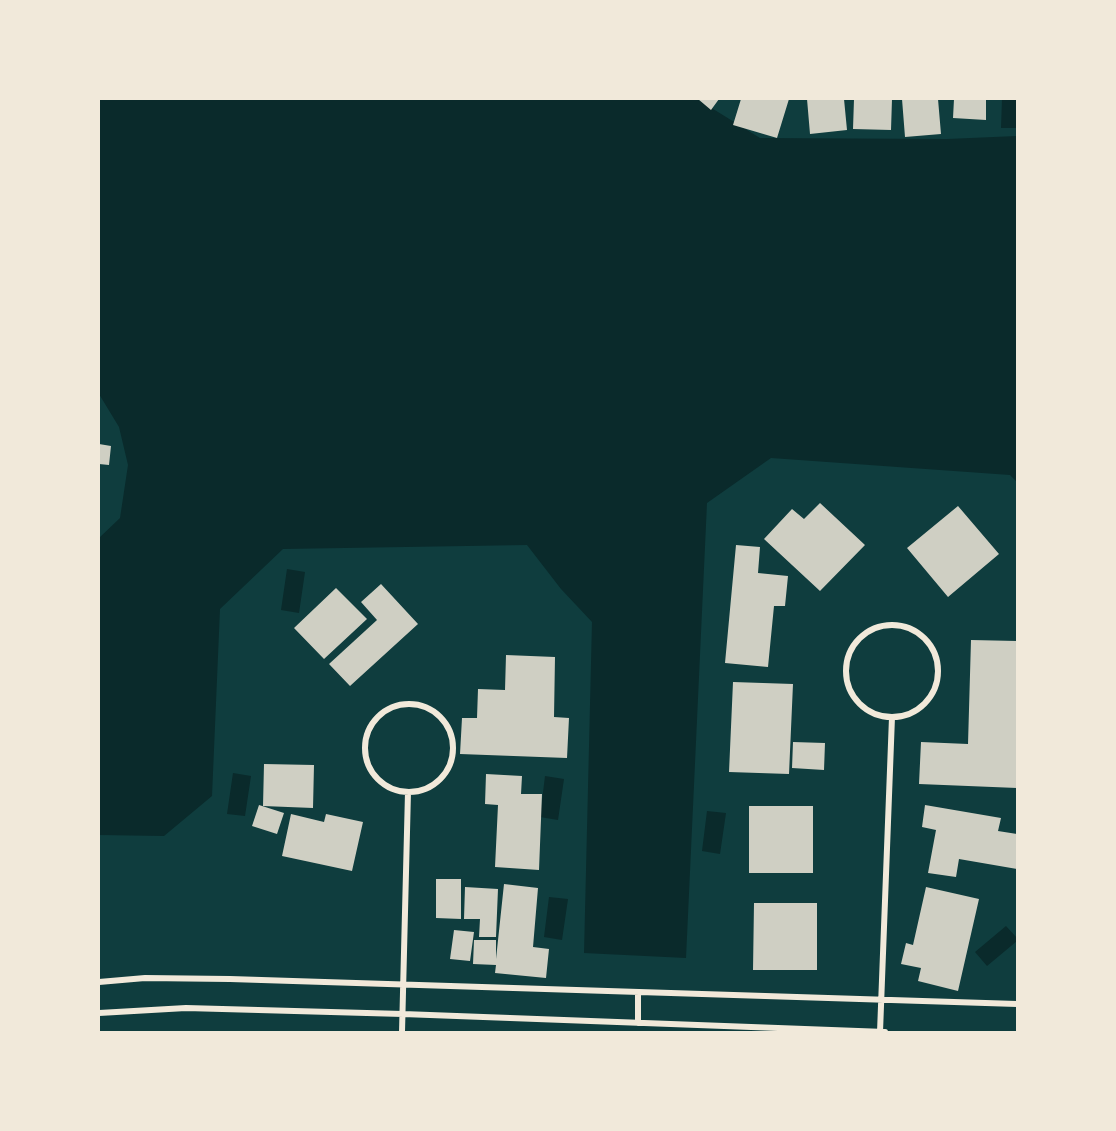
<!DOCTYPE html>
<html>
<head>
<meta charset="utf-8">
<style>
  body { margin:0 }
  #map { position:relative; width:1116px; height:1131px; overflow:hidden; background:#0f3d3e; font-family:"Alegreya Sans",sans-serif }
  canvas { display:block }
  .frame { position:absolute; inset:0; border:100px solid #f1e9da; pointer-events:none }
</style>
</head>
<body>
<div id="map">
<canvas width="1116" height="1131"></canvas>
<div class="frame"></div>
</div>
<script>
const c = document.querySelector('canvas').getContext('2d');
c.lineJoin = 'round';
function fillPath(path, color) { c.fillStyle = color; c.fill(path, 'evenodd'); }
function stroke(path, color, width, dash) { c.strokeStyle = color; c.lineWidth = width; c.lineCap = dash ? 'butt' : 'round'; c.setLineDash(dash || []); c.stroke(path); }
fillPath(new Path2D(`
  M99,99H697L760,138L947,139L1017,136V482L1010,475L771,458L707,503L686,958L584,953L592,622L561,589L527,545L283,549L220,609L212,796L164,836L99,835V538L120,518L128,465L119,427L99,394Z
  M1002,99H1017V128H1001Z
  M287,569L305,572L299,613L281,610Z
  M233,773L251,776L245,816L227,814Z
  M545,776L564,779L558,820L540,817Z
  M707,811L726,813L720,854L702,851Z
  M549,897L568,899L562,940L544,937Z
  M1006,926L1017,938V941L987,966L975,952Z`), '#0a2a2b');
fillPath(new Path2D(`
  M698,99H719L711,110Z
  M741,99H789L777,138L733,125Z
  M807,99H844L847,130L810,134Z
  M854,99H892L891,130L853,129Z
  M902,99H938L941,134L905,137Z
  M954,99H986V120L953,118Z
  M99,444L111,446L109,465L99,464Z
  M820,503L865,545L820,591L764,539L792,509L804,519Z
  M958,506L999,554L948,597L907,548Z
  M736,545L760,547L758,573L788,576L785,606H774L768,667L725,663Z
  M381,584L418,624L350,686L329,664L377,620L361,602Z
  M336,588L367,619L324,659L294,628Z
  M971,640L1017,641V788L919,784L921,742L968,744Z
  M506,655L555,657L554,717L569,718L567,758L460,754L462,718H477L478,689L505,690Z
  M733,682L793,684L789,774L729,772Z
  M793,742L825,743L824,770L792,768Z
  M264,764L314,765L313,808L263,806Z
  M486,774L522,776L521,794H542L539,870L495,867L498,805L485,804Z
  M259,805L284,813L277,834L252,826Z
  M925,805L1001,818L998,831L1017,834V869L959,859L956,877L928,873L936,830L922,827Z
  M749,806H813V873H749Z
  M291,814L324,822L326,814L363,822L352,871L282,856Z
  M436,879H461V919L436,918Z
  M504,884L538,888L533,947L549,949L546,978L495,973L496,965L473,964L474,940H496V959Z
  M465,887L498,889L496,937H479L480,919H464Z
  M926,887L979,899L958,991L918,981L921,968L901,964L906,943L913,945Z
  M754,903H817V970H753Z
  M454,930L474,932L470,961L450,959Z`), '#cfcfc3');
stroke(new Path2D(`
  M846 671a46 46 0 1 1 92 0a46 46 0 1 1-92 0Z
  M365 748a44 44 0 1 1 88 0a44 44 0 1 1-88 0Z
  M99,982L145,978L230,979L1017,1004
  M99,1013L186,1008L403,1014L885,1032
  M638,1023V992
  M402,1032L408,792
  M880,1032L892,717`), '#f1e9da', 6);
</script>
</body>
</html>
